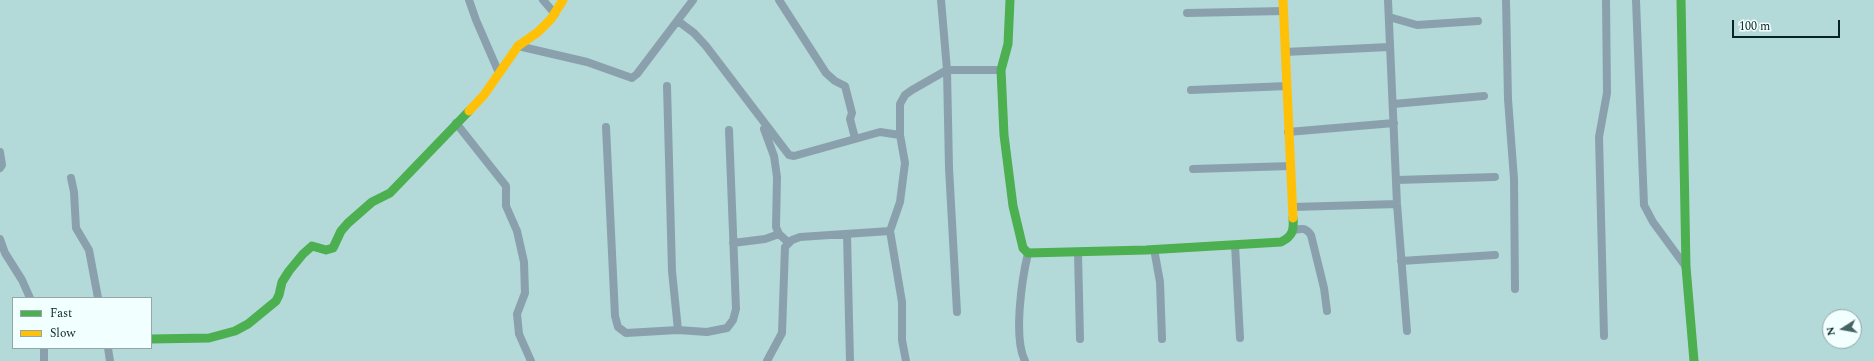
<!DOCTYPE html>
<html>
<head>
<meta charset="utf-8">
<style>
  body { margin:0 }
  #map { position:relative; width:1874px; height:361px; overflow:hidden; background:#b3dad8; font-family:Spectral,serif }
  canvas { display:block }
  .legend { position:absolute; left:12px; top:297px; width:140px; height:52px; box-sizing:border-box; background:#f1fffe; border:1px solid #93a7a6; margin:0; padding:5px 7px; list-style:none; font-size:12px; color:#062423 }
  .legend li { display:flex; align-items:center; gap:8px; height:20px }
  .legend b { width:20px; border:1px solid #93a7a6 }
  .north { position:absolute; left:1822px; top:309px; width:40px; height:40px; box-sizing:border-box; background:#f1fffe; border:1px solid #93a7a6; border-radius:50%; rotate:259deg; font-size:11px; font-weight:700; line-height:16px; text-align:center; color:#062423 }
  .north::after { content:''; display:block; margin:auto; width:14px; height:18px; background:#436462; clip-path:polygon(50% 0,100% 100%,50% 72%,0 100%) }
  .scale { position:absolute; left:1732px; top:20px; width:108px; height:18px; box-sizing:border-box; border:2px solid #062423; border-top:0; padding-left:5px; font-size:12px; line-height:14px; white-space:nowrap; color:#062423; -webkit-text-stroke:3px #f1fffe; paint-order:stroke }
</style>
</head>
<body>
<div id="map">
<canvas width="1874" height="361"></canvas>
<ul class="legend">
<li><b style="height:5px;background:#4caf50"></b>Fast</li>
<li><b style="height:5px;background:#ffc107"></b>Slow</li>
</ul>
<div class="north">N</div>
<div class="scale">100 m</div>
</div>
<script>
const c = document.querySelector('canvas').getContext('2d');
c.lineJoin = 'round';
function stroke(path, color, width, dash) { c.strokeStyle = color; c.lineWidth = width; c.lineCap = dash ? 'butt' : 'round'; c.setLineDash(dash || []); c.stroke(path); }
stroke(new Path2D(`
  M469,0L476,20L499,73
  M543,0L555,14
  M779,0L826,73L835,81L845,86L852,113L850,119L855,138
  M941,0L947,70L949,168L957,312
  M1388,0L1397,204L1407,331
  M1506,0L1508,99L1514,179L1515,289
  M1636,0L1644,205L1653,222L1686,267
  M1187,13L1284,11
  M1389,17L1417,25L1478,21
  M678,21L694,33L706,46L789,155L794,156L880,132L900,135
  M518,46L587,62L632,78L637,74L693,0
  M1285,52L1389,47
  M667,86L672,271L678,330
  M1191,90L1287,86
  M1393,104L1484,96
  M456,123L506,186V206L517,231L524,262L525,293L517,314L519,334L531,361
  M606,127L615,316L618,327L626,333L678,330L707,332L727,328L733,320L736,309L729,130
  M764,129L774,156L777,177L776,227L779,234L789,243
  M1288,132L1394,123
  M0,152L2,165L0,168
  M1193,169L1291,166
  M71,178L74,192L76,228L89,250L98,298
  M1397,180L1495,177
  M1293,207L1397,204
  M1294,230C1303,228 1306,228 1311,235L1324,288L1327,311
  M847,234L850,361
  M0,239L5,253L22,280L30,298
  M733,243L765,239L779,234
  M1235,245L1240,338
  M1154,249L1160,282L1162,339
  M1078,253L1080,339
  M1401,261L1495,255
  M1604,336L1599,137L1607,93L1606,0
  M108,348L110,361
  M44,361V348
  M767,361L782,333L785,247L792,240L800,237L890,231
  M906,361L902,340V302L890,231L900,202L905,163L900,135V104L905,95L912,90L947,70H1001
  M1025,361C1013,337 1022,279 1028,253`), '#8aa1ad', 8);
stroke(new Path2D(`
  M1010,0L1008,44L1001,70L1004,135L1013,206L1023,248L1028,253L1146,250L1281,242C1293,236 1294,230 1293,218
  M1681,0L1686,267L1694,361
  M151,339L209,338L235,331L248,324L276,301L279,295L282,282L289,271L303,254L312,246L326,250L333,248L341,231L348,223L372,202L390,193L469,111`), '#4caf50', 9);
stroke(new Path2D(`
  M1283,0L1293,218
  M469,111L484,95L518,46L538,32L551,19L563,0`), '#ffc107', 9);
</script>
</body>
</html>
